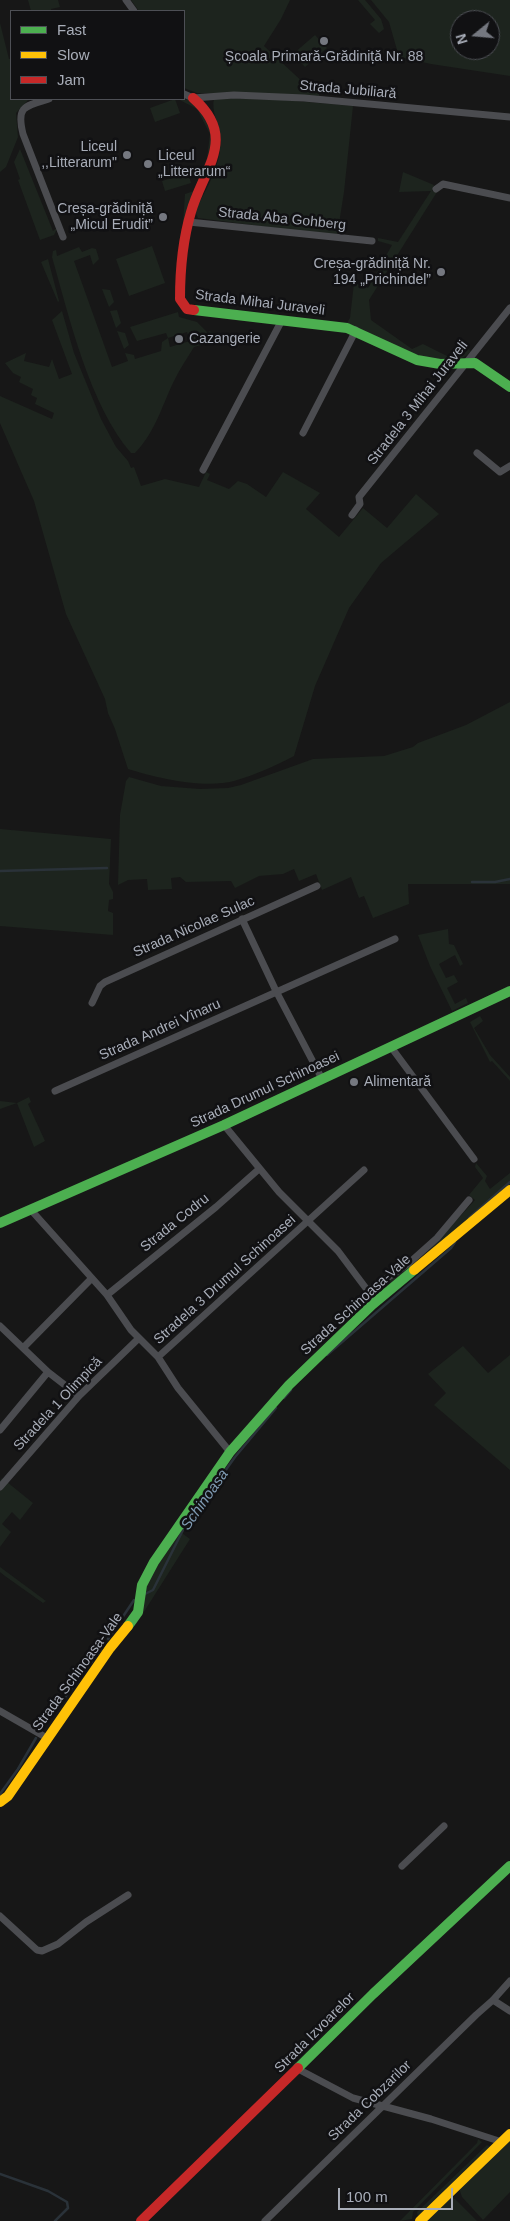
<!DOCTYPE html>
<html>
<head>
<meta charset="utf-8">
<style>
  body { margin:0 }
  #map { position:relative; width:510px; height:2221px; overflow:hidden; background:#171717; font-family:Arial,sans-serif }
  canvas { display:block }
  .legend { position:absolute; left:10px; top:10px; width:175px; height:90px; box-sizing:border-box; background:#111113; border:1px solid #4d4f55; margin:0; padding:6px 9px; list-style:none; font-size:15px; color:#a8adb8 }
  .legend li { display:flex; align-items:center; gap:10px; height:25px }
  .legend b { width:25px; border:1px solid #4d4f55 }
  .north { position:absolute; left:450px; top:10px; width:50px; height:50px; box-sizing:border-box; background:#111113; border:1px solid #4d4f55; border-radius:50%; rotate:253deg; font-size:14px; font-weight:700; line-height:20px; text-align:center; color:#a8adb8 }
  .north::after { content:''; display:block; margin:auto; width:18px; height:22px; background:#757880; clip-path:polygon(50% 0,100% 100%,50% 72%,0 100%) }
  .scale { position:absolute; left:338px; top:2188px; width:115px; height:22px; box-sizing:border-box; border:2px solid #a8adb8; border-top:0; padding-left:6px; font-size:15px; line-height:18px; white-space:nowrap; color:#a8adb8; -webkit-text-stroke:4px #111113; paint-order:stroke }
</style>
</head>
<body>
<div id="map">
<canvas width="510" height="2221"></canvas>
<ul class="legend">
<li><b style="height:6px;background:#4caf50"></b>Fast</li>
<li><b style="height:6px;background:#ffc107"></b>Slow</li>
<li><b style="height:6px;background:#c62828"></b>Jam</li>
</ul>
<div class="north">N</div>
<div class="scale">100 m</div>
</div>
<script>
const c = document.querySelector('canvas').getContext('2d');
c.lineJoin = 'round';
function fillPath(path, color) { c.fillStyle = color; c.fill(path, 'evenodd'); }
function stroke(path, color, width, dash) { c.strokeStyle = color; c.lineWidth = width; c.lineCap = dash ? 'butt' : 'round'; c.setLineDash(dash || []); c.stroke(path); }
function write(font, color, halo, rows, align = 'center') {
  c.font = font + ' Arial,sans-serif'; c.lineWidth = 5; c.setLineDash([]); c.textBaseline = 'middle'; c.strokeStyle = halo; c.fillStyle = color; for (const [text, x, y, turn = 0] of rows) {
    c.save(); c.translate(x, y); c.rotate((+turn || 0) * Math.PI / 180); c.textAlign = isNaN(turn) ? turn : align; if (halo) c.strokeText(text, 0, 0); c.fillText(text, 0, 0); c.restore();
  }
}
fillPath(new Path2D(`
  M28,0H58L60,7L51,9V11H31Z
  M131,0H290L281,19L264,46L307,86L320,89L319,96L197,93L184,88V11H139Z
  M358,0H365L381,19L384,29L379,33L370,24L375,20Z
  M371,0H510V76L431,64L399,57L389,22ZM460,20H490V50H460Z
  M0,23L9,59H11V99H29L16,113L18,137L6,167L0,172Z
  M315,35L327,48L305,67L293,54Z
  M214,98L284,100L353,106L344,192L337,236L198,218L195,211C206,190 223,162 220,137C219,123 211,112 214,98Z
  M175,99L180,113L155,122L150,108Z
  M178,99C189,98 195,102 202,110C228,144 197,191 183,224L185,194L194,191L207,158L210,134L197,109Z
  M20,149L53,231L58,227L54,235L40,240L18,180L20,179L14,162Z
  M403,172L434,185L432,191L437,192L369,300L371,320L412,349L423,344L453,359L464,354L468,349L471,351C449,380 373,335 347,323L350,318L354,283L368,288L392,245L378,241V238L398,242L431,191L399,192Z
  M188,173L191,183L165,191L162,181Z
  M152,246L165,283L129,296L116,259Z
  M79,247L82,252L92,248L96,249L99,259L93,265L90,255L74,261L112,367L128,361L125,353L134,355L135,359L161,351L162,342L168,338L166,333L137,341L130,327L178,312L179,317L197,322L208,333L209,331L221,335L216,344H205L194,347C188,357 181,367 176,377C162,404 157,430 135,453H131C90,406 69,317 52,257L53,251L56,250L57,256ZM187,332L190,341L170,347L168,338Z
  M48,259L59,301L58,302L41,262Z
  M102,289L110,290L114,302L109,307Z
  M117,310L121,323L116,328L110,311Z
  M62,311L74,353L101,419L116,447L128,461L131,468L134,467L141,486L165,479L199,487L206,472L210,474L207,480L229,489L238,481L247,484L266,497L283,472L320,493L306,509L339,537L363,508L387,528L416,494L439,514L381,563L349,608L315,686L294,756C275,766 255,775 234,781C204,789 157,778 128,769L115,729L108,713L105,699L66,614L34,501L0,423V396L52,419L54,413L35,404L37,398L31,395L33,389L19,382L21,377L13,373L5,363L26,353L24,361L49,367L52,359L59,379L72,374L52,320Z
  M117,331L125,333L129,345L124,349Z
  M510,702V884H408L409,904L373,918L364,896L359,898L351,877L322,890L316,874L299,881L294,869L283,874L259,876L235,888L231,881L186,882L180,877L171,878L172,889L148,890L147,879L128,880L118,885L120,815L126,781L129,777L161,786L200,789L228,788L241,785L313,759L384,756L413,747L418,743L466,725Z
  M0,829L111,839L109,884L113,892V899L109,900L108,911L113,913V935L0,926Z
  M448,929L449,944L454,945L463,964L460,966L455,955L439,964L446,978L454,975L458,982L447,988L455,1004L466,998L468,1003L452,1011L430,966L418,935Z
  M480,1016L483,1021L474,1028L490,1055L510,1077V1081L492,1061L490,1062L470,1022Z
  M29,1097L31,1102L28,1104L45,1141L34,1147L17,1103L0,1109V1101L17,1103Z
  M476,1163L487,1176L485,1181L490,1189L510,1173V1188L375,1297L372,1295L373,1291L421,1259L475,1200L469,1195L483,1178L475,1167Z
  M463,1346L488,1373L510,1355V1470L434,1405L446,1393L428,1374Z
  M2,1478L33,1503L20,1520L12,1512L2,1524L11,1532L0,1547V1481Z
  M179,1531L190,1539L135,1626L145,1584Z
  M0,1567L46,1601L43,1603L5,1576L0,1572Z
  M478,2139L482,2142L413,2212L412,2219L400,2221L477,2143Z
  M510,2139V2192L483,2220L462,2197L459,2188Z
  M487,2145L491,2147L418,2218L417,2212Z
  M448,2198L455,2199L477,2221H427Z`), '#1d241e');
stroke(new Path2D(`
  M0,871L107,868
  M472,882H495L510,879
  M469,1218L510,1182
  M327,1355L451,1248L455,1242
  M284,1398L291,1390
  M143,1595L153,1590L183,1530L235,1457L276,1408
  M108,1639L134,1600
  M42,1728L101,1649
  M0,1794L18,1769L36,1738
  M0,2174L48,2191L67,2202L68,2208L55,2221`), '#2a3239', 2.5);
stroke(new Path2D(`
  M126,0L134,11
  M184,94L193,98L234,95L304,98L510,117
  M49,99C25,106 16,106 23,134L63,237
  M436,189L443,184L510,198
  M189,222L372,241
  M303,433L356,330
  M477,453L500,472L510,466
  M203,470L282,320
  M352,515L360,504L359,497L510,308
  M242,919L276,991L322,1079
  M92,1003L100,986L105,982L317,886
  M391,1047L474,1159
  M55,1091L395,939
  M224,1125L279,1192L338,1251L368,1291
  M31,1210L107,1295L131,1330L158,1357L178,1388L230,1452
  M107,1295L216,1207L259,1169
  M372,1305L368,1291L409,1263L437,1238L469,1200
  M0,1326L48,1372L79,1396
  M23,1348L91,1279
  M158,1357L364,1170
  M0,1430L48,1372
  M0,1487L79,1396L138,1339
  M0,1711L47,1738
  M402,1866L444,1826
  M0,1916L37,1950L42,1951L58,1944L86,1922L128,1895
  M493,2000L510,2011
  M298,2069L353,2098L431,2119L502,2142
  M265,2221L476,2015L493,2000L510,1981`), '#4b4c50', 7);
stroke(new Path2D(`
  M194,310L347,328L417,360L440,364L475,363L510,387
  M0,1223L224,1125L510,991
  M128,1626L138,1612L142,1585L154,1562L230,1452L289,1385L372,1305L414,1270
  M298,2068L373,1994L510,1866`), '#4caf50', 10);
stroke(new Path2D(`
  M414,1270L510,1190
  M0,1802L8,1796L110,1648L128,1626
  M420,2221L510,2134`), '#ffc107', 10);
stroke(new Path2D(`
  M193,98C239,138 203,169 191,212C183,239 180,271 180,299L187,309L194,310
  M141,2221L298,2068`), '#c62828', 10);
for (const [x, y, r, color] of [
  [324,41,5,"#757880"],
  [127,155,5,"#757880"],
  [148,164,5,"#757880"],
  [163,217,5,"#757880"],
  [441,272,5,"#757880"],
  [179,339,5,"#757880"],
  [354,1082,5,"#757880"]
]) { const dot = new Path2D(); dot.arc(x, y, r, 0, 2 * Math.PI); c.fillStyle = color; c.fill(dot); stroke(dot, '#111113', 2); }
write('14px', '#a8adb8', '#111113', [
  ["Școala Primară-Grădiniță Nr. 88",324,57,"center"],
  ["Liceul",117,147],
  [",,Litterarum\"",117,163],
  ["Liceul",158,156,"left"],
  ["„Litterarum“",158,172,"left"],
  ["Creșa-grădiniță",153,209],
  ["„Micul Erudit”",153,225],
  ["Creșa-grădiniță Nr.",431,264],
  ["194 „Prichindel”",431,280],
  ["Cazangerie",189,339,"left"],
  ["Alimentară",364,1082,"left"]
], 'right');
write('14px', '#a8adb8', '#111113', [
  ["Strada Jubiliară",348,90,5],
  ["Strada Aba Gohberg",282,219,6],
  ["Strada Mihai Juraveli",260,303,7],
  ["Stradela 3 Mihai Juraveli",418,403,-52],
  ["Strada Nicolae Sulac",194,927,-24],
  ["Strada Andrei Vînaru",160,1030,-24],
  ["Strada Drumul Schinoasei",265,1090,-25],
  ["Strada Codru",175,1223,-39],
  ["Stradela 3 Drumul Schinoasei",225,1280,-42],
  ["Strada Schinoasa-Vale",356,1305,-42],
  ["Stradela 1 Olimpică",58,1404,-47],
  ["Strada Schinoasa-Vale",78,1672,-54],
  ["Strada Izvoarelor",315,2033,-45],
  ["Strada Cobzarilor",370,2101,-44]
]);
write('italic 15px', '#7f9bb3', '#111113', [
  ["Schinoasa",205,1500,-55]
]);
</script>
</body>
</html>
